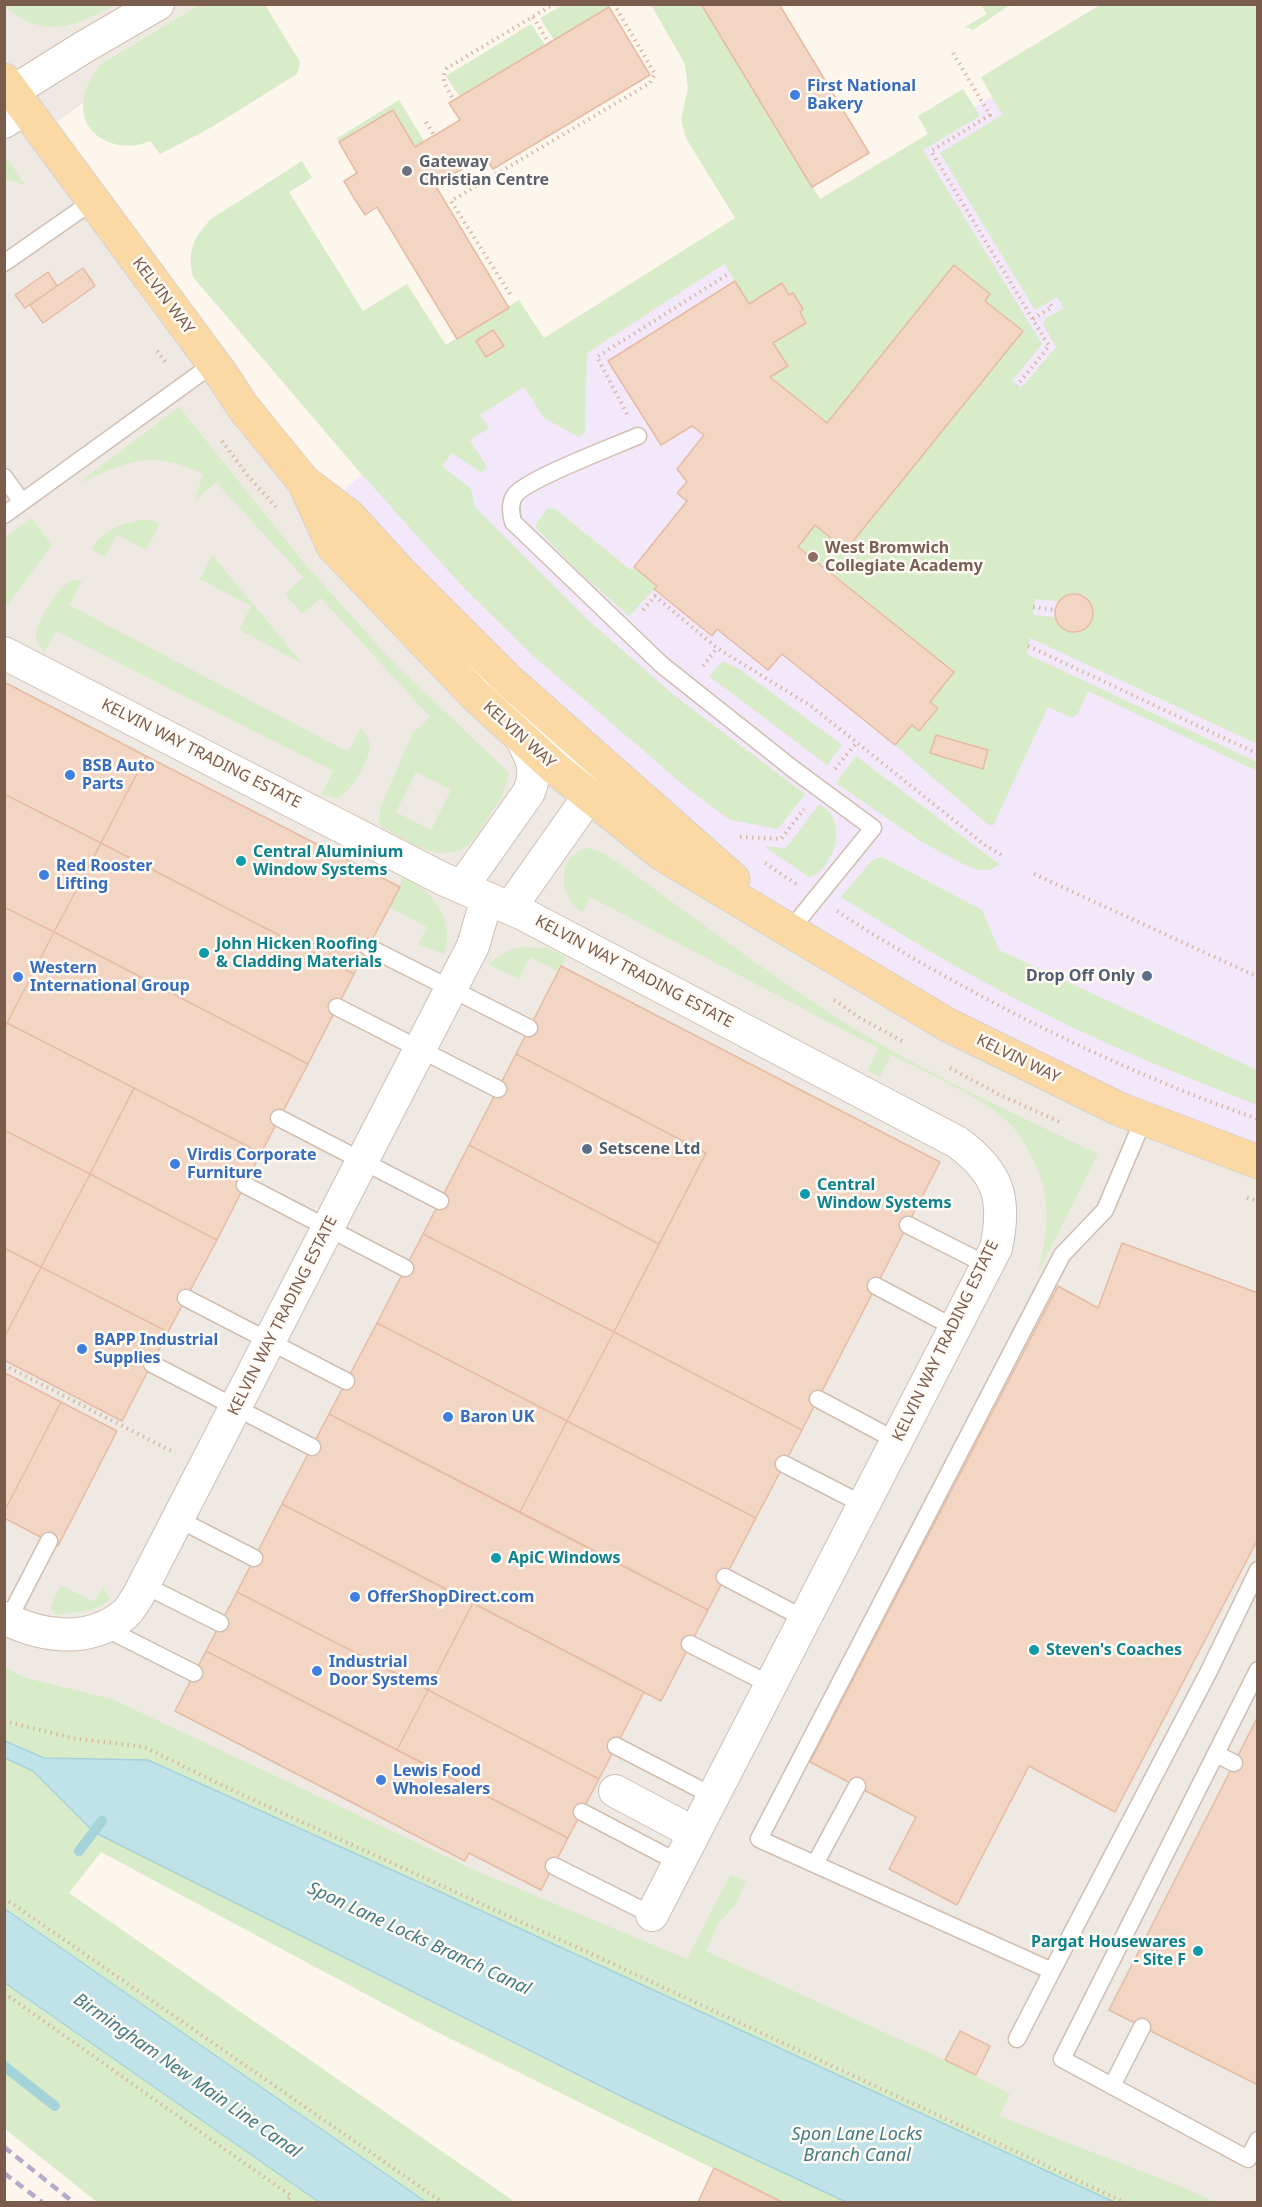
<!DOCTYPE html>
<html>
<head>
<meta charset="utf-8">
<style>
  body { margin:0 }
  #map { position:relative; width:1262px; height:2207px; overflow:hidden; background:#fdf6ec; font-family:"Noto Sans",sans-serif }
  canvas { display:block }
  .frame { position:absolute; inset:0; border:6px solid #7a5c4d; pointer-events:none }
</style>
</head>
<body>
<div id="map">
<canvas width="1262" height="2207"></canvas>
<div class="frame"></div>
</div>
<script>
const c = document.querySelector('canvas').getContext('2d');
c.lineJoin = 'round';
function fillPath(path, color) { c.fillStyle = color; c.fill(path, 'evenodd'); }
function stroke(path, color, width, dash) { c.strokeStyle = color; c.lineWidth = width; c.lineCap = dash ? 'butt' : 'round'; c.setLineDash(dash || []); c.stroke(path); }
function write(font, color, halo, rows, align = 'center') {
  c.font = font + ' "Noto Sans",sans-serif'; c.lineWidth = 5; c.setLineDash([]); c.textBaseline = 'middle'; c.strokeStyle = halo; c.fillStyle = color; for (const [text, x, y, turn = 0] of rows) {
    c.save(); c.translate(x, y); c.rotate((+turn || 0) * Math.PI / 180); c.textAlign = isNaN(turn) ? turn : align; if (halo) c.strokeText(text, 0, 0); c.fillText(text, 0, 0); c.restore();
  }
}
fillPath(new Path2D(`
  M5,5H199L101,64L87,100L43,132L263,433L1257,1162V2202H996L5,1749Z`), '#efe9e4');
fillPath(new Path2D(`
  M1145,5H1257V1162L791,929L325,507L362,474Z`), '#f3e8fa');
fillPath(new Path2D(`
  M1011,4L973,30L965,27L987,14L981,5Z
  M4,5L5,4L115,5C73,27 47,40 5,7Z
  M199,5H265L300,62L297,74L212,127L160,154L150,141C123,153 84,141 83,107C82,91 92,76 101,64Z
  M608,5L609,7L554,40L540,18L563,5Z
  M651,5H701L820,199L928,134L918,116L963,89L980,116L923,150L1042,344L1012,381L1021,388L1056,347L1043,324L1046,318L1064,308L1057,297L1035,310L940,153L1002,115L981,77L1100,5H1257V744L1030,638L1027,654L1257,762V771L1088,691L1078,713L1072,718L1048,707L993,826L987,824L895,745L912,725L920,731L938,708L930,702L954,672L798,547L815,525L1022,331L985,301L990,294L955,265L827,423L770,377L788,366L773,343L806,323L800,312L803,309L793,293L789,295L781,284L749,304L724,264L587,353L585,432L579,437L544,418L524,387L480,415L489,428L470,440L487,467L482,473L452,453L442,466L470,488C474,494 472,501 476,508L589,621L675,696L805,794L778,829L730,820L687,788L531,654L462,586L357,469L193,277C187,251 193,238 211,219L302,161L312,178L289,192L363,311L407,284L446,345L519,300L544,338L735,218L686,138L681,119L688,88L685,64ZM493,330L503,346L486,357L476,341ZM1070,593L1085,595L1094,609L1091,624L1078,633L1064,630L1054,617L1033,615L1035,599L1058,601ZM936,735L988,750L983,769L931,753Z
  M531,24L545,45L459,96L446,76Z
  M399,100L424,141L415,147L393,110L339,142L336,139Z
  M5,160L9,161L25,185L5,179Z
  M179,407L304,563L391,660L509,773C506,791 498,803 487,819C481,828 474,842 464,848C437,864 405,839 382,827L379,821L381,806L412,734L430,717L321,598L302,614L285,594L303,577L216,482L195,501L203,474C150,449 127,462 77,484ZM416,772L451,790L431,830L396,812Z
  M554,508L631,570L634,567L657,586L629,616L580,573L536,528V524L547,509Z
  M31,518L52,545L5,608V538Z
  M143,520H152L160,524L146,550L117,535L105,557L91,550C102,530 121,523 143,520Z
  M212,555L302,663L239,630L251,606L200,579Z
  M72,580L82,581L69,605L348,752L361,728C365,733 369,739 370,746C370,760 350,793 337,799L322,794L333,771L56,631L44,653C40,647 36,643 36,636C37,619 58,588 72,580Z
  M723,661L741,670L842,745L827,765L709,676Z
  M856,756L999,864V865L990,870H978L961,863L920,841L836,783Z
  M819,804C823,807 827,810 830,813C845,835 831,868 810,878L764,846L786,848Z
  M588,848L600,851L614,860C700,921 784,987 875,1041C947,1083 1024,1118 1098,1154L1038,1273C1050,1227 1052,1190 1027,1148C1021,1138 1016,1129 1008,1122C978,1094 927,1074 891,1055L880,1077L868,1071L878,1048L590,897L582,912C557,896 556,854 588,848Z
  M882,857L982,910L999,950L1257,1070V1105C1188,1078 1118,1050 1051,1017C978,981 909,940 841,897L872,860Z
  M404,876C422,886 443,905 446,926C448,934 446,945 445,954L418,945L427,927L389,907Z
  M523,947L548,948L566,957L559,972L530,957L519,979L488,964L509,950Z
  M61,1585L94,1602L103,1587L110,1600L92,1610L56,1615L50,1607Z
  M4,1667L26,1678L112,1699L479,1872L687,1959L730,1875L746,1881L736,1904L718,1924L706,1951L945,2060L1010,2094L999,2116L1177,2185L1215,2202H1114L434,1889L148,1760L44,1758L5,1741Z
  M5,1758L33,1771L94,1832L631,2101L846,2202H781L429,2028L101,1852L69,1893L515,2202H426L5,1909Z
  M4,1983L319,2202H97L5,2129Z`), '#d8ecc9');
const water = new Path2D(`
  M5,1741L44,1758L148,1760L434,1889L1114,2202H846L631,2101L94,1832L33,1771L5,1758Z
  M5,1909L426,2202H319L5,1983Z`);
fillPath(water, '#bfe3e8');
stroke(water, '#a5d3da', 1.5);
stroke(new Path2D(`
  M79,1851L102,1821
  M4,2066L55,2106`), '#a5d3da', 10);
const building = new Path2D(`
  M701,4H779L869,153L812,187Z
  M609,7L650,75L493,169L484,156L435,185L509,308L457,339L377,207L365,215L354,198L344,181L357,173L339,142L393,110L415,147L460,120L449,103Z
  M954,265L990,294L985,301L1023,331L846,550L815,525L798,547L954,672L930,702L938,708L919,731L912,725L895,745L782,654L768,670L717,629L712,636L654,589L657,586L634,567L687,501L677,493L687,482L677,469L704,435L692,426L661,445L608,361L735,281L749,304L782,283L789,295L793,293L803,309L800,312L806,323L773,343L788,366L770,377L827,423Z
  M83,268L95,286L43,323L30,305Z
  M48,272L57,286L25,308L15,295Z
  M493,330L504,346L486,357L476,341Z
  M1055 613a19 19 0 1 1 38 0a19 19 0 1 1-38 0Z
  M4,682L146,756L101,843L4,794Z
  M936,735L988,750L983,769L930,753Z
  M146,756L400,887L354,974L101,843Z
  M4,794L101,843L54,932L4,907Z
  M101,843L354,974L308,1064L54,932Z
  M4,907L54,932L7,1023L4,1022Z
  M54,932L308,1064L261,1153L7,1023Z
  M561,966L940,1162L802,1430L614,1332L706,1153L516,1054Z
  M7,1023L134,1088L90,1174L4,1130V1029Z
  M516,1054L706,1153L659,1244L469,1145Z
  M134,1088L261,1153L217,1240L90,1174Z
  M4,1130L90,1174L41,1267L4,1248Z
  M469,1145L659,1244L614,1332L423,1234Z
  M90,1174L217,1240L168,1332L41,1267Z
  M423,1234L614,1332L567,1421L377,1323Z
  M1122,1243L1258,1293V1539L1115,1812L1029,1766L957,1905L889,1869L916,1817L810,1762L1058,1286L1098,1308Z
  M4,1248L41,1267L4,1338Z
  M41,1267L168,1332L122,1421L4,1360V1338Z
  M377,1323L567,1421L520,1512L329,1414Z
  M614,1332L802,1430L756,1518L567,1421Z
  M7,1374L61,1402L4,1512V1378Z
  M61,1402L117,1431L58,1546L4,1518V1512Z
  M329,1414L708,1610L661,1701L282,1504Z
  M567,1421L756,1518L708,1610L520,1512Z
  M282,1504L473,1603L428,1690L237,1592Z
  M237,1592L428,1690L397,1750L206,1651Z
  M473,1603L644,1692L599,1779L428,1690Z
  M206,1651L568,1838L541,1890L469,1853L465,1861L175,1711Z
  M428,1690L599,1779L568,1838L397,1750Z
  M1258,1716V2085L1109,2010Z
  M960,2031L990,2046L976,2075L945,2060Z
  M714,2168L782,2202H698Z`);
fillPath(building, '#f3d5c3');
stroke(building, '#e6bba3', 1.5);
const service = new Path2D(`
  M4,263L93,201
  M638,436C615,446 527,479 515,495C509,503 511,513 513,522L662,665L793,769L873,828L791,929
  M4,477L22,502
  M4,515L213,364
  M368,947L529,1028
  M337,1007L498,1089
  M279,1118L440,1201
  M1144,1118L1105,1210L1062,1255L759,1839L1052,1971L1208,1673L1258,1570
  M245,1185L405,1268
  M908,1225L987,1265
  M876,1286L955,1328
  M186,1298L346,1381
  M152,1364L312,1447
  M818,1399L897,1441
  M784,1464L864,1505
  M178,1519L254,1558
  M725,1577L805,1619
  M144,1585L220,1623
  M8,1620L49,1541
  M103,1627L194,1673
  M690,1644L771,1685
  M1258,1670L1062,2059L1248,2159L1258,2140
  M616,1746L713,1796
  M1216,1754L1234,1763
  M582,1812L679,1863
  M815,1864L857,1786
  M554,1866L652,1915
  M1017,2039L1052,1971
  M1112,2086L1142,2027`);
const minor = new Path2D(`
  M12,92L84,47L158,4
  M4,122L25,109
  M434,631L544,737L592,777L589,796L510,908
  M4,653L443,879L523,914L957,1142C998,1172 1007,1198 996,1248L652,1915
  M462,887L529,792C538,769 532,759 521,738
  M4,1618C42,1637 88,1644 124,1615C130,1610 134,1602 138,1596L473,946L487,898
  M615,1791L694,1833`);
const primary = new Path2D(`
  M4,80L222,375L243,407L304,482L349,516L401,573L508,680L733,879
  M304,482L333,546L474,694L556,769L662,854L946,1024L1119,1109L1258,1162`);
stroke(service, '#d1beb0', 19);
stroke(minor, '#d1beb0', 34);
stroke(primary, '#dad1cd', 35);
stroke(new Path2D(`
  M533,17L549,43
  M953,53L990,115L931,151L1049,346L1017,386
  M452,97C446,86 440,79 447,68L554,4
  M426,122L434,135
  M510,294L451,201L650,83L655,74L614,4
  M1033,319L1052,307L1049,302
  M157,351L167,364
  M627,414L597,357L730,273
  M222,441L248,476L276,507
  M1033,607L1056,610
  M643,610L655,596L717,648L811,706L986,846L1005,857
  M1028,646L1258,754
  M703,666L717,648
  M835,769L857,742
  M740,837L781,839L804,809
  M765,863L796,884
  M1034,874L1258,977
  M837,911C894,949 954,982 1015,1014C1094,1054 1174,1090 1258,1119
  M834,1000L860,1018L902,1041
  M950,1068L998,1094L1062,1123
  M1247,1198L1258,1201
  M4,1365L175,1453
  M4,1721L72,1738L144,1747L234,1791L609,1962L1124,2202
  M4,1898L442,2202
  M4,1993L291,2196L286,2202`), '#d9b8a5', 4, [1.5, 4.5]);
stroke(service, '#fff', 16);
stroke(minor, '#fff', 32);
stroke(primary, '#fbd9a5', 33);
stroke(new Path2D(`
  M4,2147L73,2202
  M4,2173L42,2202`), '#b9a8c9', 4.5, [9, 6]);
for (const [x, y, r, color] of [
  [795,95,6,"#3f7fe0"],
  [407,171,6,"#6b7280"],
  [813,557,6,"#8d6e63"],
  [70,775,6,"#3f7fe0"],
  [241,861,6,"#0f9aa8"],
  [44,875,6,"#3f7fe0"],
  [204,953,6,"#0f9aa8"],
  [1147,976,6,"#5c6f8a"],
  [18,977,6,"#3f7fe0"],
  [587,1149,6,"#5c6f8a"],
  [175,1164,6,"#3f7fe0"],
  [805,1194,6,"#0f9aa8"],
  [82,1349,6,"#3f7fe0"],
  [448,1417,6,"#3f7fe0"],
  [496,1558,6,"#0f9aa8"],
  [355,1597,6,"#3f7fe0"],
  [1034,1650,6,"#0f9aa8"],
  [317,1671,6,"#3f7fe0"],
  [381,1780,6,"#3f7fe0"],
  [1198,1951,6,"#0f9aa8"]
]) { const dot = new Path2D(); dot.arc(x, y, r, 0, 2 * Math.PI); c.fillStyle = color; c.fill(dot); stroke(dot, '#fffaf3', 2); }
write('bold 16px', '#366cbe', '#fffaf3', [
  ["First National",807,86],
  ["Bakery",807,104],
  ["BSB Auto",82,766],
  ["Parts",82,784],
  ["Red Rooster",56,866],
  ["Lifting",56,884],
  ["Western",30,968],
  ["International Group",30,986],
  ["Virdis Corporate",187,1155],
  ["Furniture",187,1173],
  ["BAPP Industrial",94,1340],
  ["Supplies",94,1358],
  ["Baron UK",460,1417],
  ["OfferShopDirect.com",367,1597],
  ["Industrial",329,1662],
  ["Door Systems",329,1680],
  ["Lewis Food",393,1771],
  ["Wholesalers",393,1789]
], 'left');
write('bold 16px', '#5b616d', '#fffaf3', [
  ["Gateway",419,162],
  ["Christian Centre",419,180]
], 'left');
write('16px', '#7a5c4d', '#fffaf3', [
  ["KELVIN WAY",163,296,53],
  ["KELVIN WAY",519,735,42],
  ["KELVIN WAY TRADING ESTATE",201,754,27],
  ["KELVIN WAY TRADING ESTATE",634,972,28],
  ["KELVIN WAY",1018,1059,26],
  ["KELVIN WAY TRADING ESTATE",283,1316,-63],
  ["KELVIN WAY TRADING ESTATE",946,1341,-64]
]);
write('bold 16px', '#785e54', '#fffaf3', [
  ["West Bromwich",825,548],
  ["Collegiate Academy",825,566]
], 'left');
write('bold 16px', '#0d838f', '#fffaf3', [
  ["Central Aluminium",253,852],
  ["Window Systems",253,870],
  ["John Hicken Roofing",216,944],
  ["& Cladding Materials",216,962],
  ["Central",817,1185],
  ["Window Systems",817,1203],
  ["ApiC Windows",508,1558],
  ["Steven's Coaches",1046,1650],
  ["Pargat Housewares",1186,1942,"right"],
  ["- Site F",1186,1960,"right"]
], 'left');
write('bold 16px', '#4e5e75', '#fffaf3', [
  ["Drop Off Only",1135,976],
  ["Setscene Ltd",599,1149,"left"]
], 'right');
write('italic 18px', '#437c86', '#fffaf3', [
  ["Spon Lane Locks Branch Canal",419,1939,25],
  ["Birmingham New Main Line Canal",187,2076,35],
  ["Spon Lane Locks",857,2135],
  ["Branch Canal",857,2156]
]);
</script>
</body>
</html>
